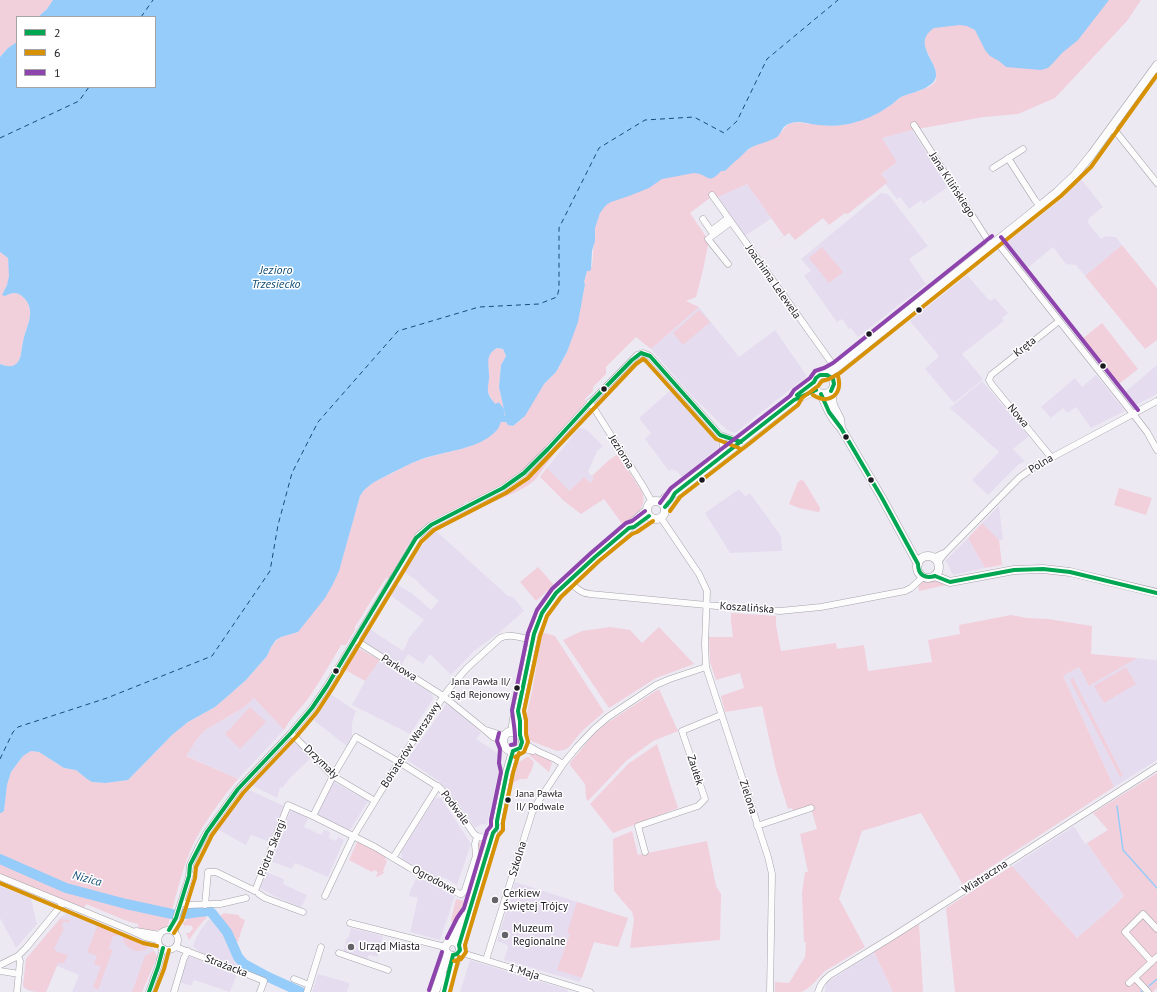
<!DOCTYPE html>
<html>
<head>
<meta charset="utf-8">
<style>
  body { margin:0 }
  #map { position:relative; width:1157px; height:992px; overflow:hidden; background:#ede9f3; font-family:"PT Sans",sans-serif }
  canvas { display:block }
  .legend { position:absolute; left:16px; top:16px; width:140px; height:72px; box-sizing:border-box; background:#fff; border:1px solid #a4a3a6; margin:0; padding:5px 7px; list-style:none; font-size:12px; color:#1c1920 }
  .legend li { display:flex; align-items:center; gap:8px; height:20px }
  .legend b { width:20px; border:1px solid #a4a3a6 }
</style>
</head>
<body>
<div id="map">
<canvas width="1157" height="992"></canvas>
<ul class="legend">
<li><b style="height:5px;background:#00a651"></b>2</li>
<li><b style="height:5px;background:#d69105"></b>6</li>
<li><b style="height:5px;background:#8e44ad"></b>1</li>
</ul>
</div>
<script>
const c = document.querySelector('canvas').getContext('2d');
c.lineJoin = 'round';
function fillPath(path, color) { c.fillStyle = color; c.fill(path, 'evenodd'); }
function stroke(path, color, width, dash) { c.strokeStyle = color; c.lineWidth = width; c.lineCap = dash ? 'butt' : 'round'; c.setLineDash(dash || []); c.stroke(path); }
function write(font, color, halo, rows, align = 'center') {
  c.font = font + ' "PT Sans",sans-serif'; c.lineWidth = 3; c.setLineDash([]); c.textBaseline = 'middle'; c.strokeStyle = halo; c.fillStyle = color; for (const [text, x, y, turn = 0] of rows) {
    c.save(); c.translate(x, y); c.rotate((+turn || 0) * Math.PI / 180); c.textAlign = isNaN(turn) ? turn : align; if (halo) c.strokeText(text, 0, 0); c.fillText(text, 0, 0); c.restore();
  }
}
fillPath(new Path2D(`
  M912,130L948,187L923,204L921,200L909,209L900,197L897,199L890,190L885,184L888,182L881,174L897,162L882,138Z
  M1081,179L1103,207L1089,218L1088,223L1101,239L1105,236L1116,237L1122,245L1085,276L1076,265L1066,264L1053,247L1025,270L1005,244L1065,196Z
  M747,184L772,218L745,236L718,197Z
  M881,193H884L888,194L928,246L909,259L926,284L858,337L851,328L849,329L842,319L837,322L804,276L811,271L801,259Z
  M967,275L990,301L995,298L1008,313L1002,318L1004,321L962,354L983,379L954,403L925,369L939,356L910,321Z
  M699,307L739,357L775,330L807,376L735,433L727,430L689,393L651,349Z
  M1157,365V394L1134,406L1125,395V392Z
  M1096,375L1125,411L1091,428L1076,407L1067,413L1063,408L1051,418L1041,407L1075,378L1082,387Z
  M982,381L1029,436L1013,449L1025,461L1018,465L988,495L972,480L999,452L950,408Z
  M673,388L718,441V448L682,477L676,470L674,471L672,469L669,471L645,439L651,433L639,418Z
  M579,428L586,429L603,446L597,451L588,472L594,478L590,483L584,477L568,492L547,468Z
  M739,489L745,496L750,493L781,536L782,551L730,553L705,513Z
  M999,506L1003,540H999L982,523Z
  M435,530L507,595L514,598L524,611L500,632L474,651L451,675L430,654L423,664L408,654L401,666L362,641L370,629L403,651L408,641V639L424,620L390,595L396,584L413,594L431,610L439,601L418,583L419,582L404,572L414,555Z
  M968,538L985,568L953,575L947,563L945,561Z
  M1137,658L1157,660V760L1114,787L1063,676L1079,667L1089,686Z
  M380,660L431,693L433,696V699L410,734L352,705L365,681Z
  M329,693L356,711L352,723V736H354L348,747L312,719Z
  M254,698L284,730L238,779L185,755L197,739L205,730L243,708Z
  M447,703L472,723L481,733L476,739L496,752L498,755L500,765L487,825L482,824L475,828L459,804L440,782L407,760Z
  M292,739L311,758L291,777L282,788L280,787L277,798L251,785L250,783Z
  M334,782L368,801L349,832L317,815Z
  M247,789L284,806L270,842L251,835L246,845L215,828L244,791Z
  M435,798H441L471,844L457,885L443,877L441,880L402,859L401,852Z
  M291,809L309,816L304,827L321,835L324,830L330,832L329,838L336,841L338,837L344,840L328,877L295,863L292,869L270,861Z
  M1074,826L1085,844L1087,843L1124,896L1113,907L1077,938L1012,866Z
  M266,872L284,879L283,884L307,895L302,906L300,907L276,897L260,888Z
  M418,875L455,894L448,917L440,940L410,932L418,898L409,896L410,891Z
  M515,882L628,918L618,947L594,942L580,982L504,960L508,947L507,945L497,941Z
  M0,886L31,898L37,924L16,948L0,918Z
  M67,913L73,914L149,945L153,948L157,957L142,992H72L79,975L57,966L46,992H33L25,989L23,986L26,959L62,916Z
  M213,917L225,933L235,957L243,965L241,968L201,953L198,951L193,946L196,938L202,928L207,921Z
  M351,928L383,936L377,957L369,955L366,961L343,953L346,942H345L347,938H348Z
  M874,952L893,992H825L826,983Z
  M188,956L237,974L230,992L194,980L191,986L179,982Z
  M470,960L568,990V992H460Z
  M318,974L350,983L347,992H312Z`), '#e5ddef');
fillPath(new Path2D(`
  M0,0H53L47,9L38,17H17V42L8,48L0,57Z
  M884,0H1141L1127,21L1055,98L1018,114L984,117L912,130L882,138L897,162L881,174L888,182L849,213L846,214L845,213L829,225L823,218L795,240L789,233L758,254L784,236L747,184L718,197L710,198L690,213L709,241L702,274L696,297L686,301L699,307L651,349L636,337L606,367V374L593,387V391L585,399L586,402C566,425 546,450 523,470C507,483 488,492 470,502L468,501L464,503V505C449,513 430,519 418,531C408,542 397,565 389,578H386L371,601L355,627V630L346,645H341C330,664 319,683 307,700C299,710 290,719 284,730L254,698L243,708L205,730L197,739L186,756L238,779C223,797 208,817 197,837C183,862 176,897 168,925C160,933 149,930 138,928V924L127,921L86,904L84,908L0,874V813L4,811L7,785L11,772L23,756L31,751L39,752L64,768L76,770L87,779L92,782L106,783L128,780L172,735L188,722L215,707L229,695L246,680L267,656L271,647L277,640L281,637L298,632L333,584L341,563L360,496C366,486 374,482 384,477C397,471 409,463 423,459C447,451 478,449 497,430C496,421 495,411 493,402C492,399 490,397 489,394C486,388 489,382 489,375C489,364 484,356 497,348L503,349L506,356L501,365L499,387L507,424L513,426L521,420L544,384L556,372L567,352L583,293L585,284L584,282L587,270L592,266L595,228L586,217L669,162L725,171C731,164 744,152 752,147C761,142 771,141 779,134C784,131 784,126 789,124C798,120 805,124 813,124C822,125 832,126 841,125C856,124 879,113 891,105C895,102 897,99 901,97C909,93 933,89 936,80C939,69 926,54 924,43Z
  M1122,245L1157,288V340L1145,349L1085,276Z
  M822,247L843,272L829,283L809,258Z
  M0,252L8,258C8,264 10,271 9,278C8,285 4,288 5,296C11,293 16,291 22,296C38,310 26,326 23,342C21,349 22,358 17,363C12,368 6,366 0,364Z
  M699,310L710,322L683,345L673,333Z
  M1102,323L1138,369L1119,384L1115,383L1081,340Z
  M572,427L573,428L535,480L527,486L518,491L435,528V527L506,489L509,493L522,485L536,473L533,469Z
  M618,454L642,492C648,508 634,516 623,525L604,499L581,514L564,501L540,477L547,468L569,491L584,477L590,483L594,478L592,476L609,460Z
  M801,480L804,481L820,508V511L818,512L799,508L789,504L798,482Z
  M1119,488L1152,498L1146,515L1114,505Z
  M982,523L999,540L1002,565L985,568L968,538Z
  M538,567L554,585L536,601L520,582Z
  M931,579L945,583L946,585L919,591L918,584L925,580Z
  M731,613L776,616V625L781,651L836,643L837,649L864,645L868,671L932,662L928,640L960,634L959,625L1011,615L1027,618L1048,619L1092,626L1091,654L1137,658L1089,686L1079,667L1063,676L1114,787L963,885L921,813L862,831L839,899L865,947L825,971C818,977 811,989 801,992C794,992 782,992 775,992V982L789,983L805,957L806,942H804L802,893L805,872H808L800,834L817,829L810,805L793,811L792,808L788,809L776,770L762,706L725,712L721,696L744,688L740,673L716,680L710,662L709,637H733L731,621Z
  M610,627L630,630L642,643L659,627L694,664L656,678L609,708L563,640L582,631Z
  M544,633L555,636L604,712L582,731L568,748L564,750L557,751L531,741C528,739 526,738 526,734C524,720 530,701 533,687C536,669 538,652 542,635Z
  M357,649H360L380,660L365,681L344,669Z
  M531,662L534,664L524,718L523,720L522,712L523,706Z
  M1126,667L1136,684L1104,703L1094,686Z
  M1073,678L1123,776L1120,777L1070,680Z
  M659,689L678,731L653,741L626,761L588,801L586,798L585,784L570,765V763L593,735L607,723Z
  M250,707L266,722L240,749L225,734Z
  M657,744L678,808L613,833L590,804L628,764Z
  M530,753L541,756L552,760L551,762L552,763L549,772L530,756L529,754Z
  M527,757H529L534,762L532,769L527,779H520L513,783L518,763Z
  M1157,773V988L1153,992H955L946,908L1012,866L1077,938L1113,907L1124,896L1087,843L1108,830L1093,813Z
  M632,831L638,855L707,841L716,886L721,894L720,940L630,948L634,919L632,912L614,891L613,839Z
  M358,840L386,856L385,859L387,861L383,871L384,873L377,877L376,876L378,872L374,870L372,872L349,860Z
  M482,841L485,846L466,910L455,927L451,920L456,899L464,901L465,898L469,899L481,858L478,857V844L480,842Z
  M577,902L628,918L618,947L594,942L582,978L557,970L570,934L567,933Z
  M223,913L239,915V917L245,920L240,935V937H239L238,942L233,940L229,931L218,917L223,914Z
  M203,915L207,917L196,930L189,940L186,933H189L193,929L192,926L186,925L185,927L183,923L188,918Z
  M60,919L70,920L69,923L64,921L63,922L62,927L64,928L54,949L57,951V952L68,955L64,963H58L46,992C38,992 28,992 23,986L26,959Z
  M98,924L119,933L117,936H113L109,949H113L98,990L93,987L101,967L94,964L97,956L87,952Z
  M919,924L923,992H893L874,952Z
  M122,934L149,945C145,954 131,952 125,944C123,941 123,938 122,934Z
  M153,951L155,952L157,957L142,992H132L145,956Z`), '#f1cfdb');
fillPath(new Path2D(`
  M53,0H1109L1078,40L1062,53L1054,62L1048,68L1041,70L1006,67L999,61L990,56L985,50L975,30L967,26L960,25L934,28C905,47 956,72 927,87C919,92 909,93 901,97C897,99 895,102 891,105C881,112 868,119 856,122C842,127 825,126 811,124C807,123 803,122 799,122C794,122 788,123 784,127C781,130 781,134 777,137C769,142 760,143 752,147C746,150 743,155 738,159C733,163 729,167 725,171H721C708,186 709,174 694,173L662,179L649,188L629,196L611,202L606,205L600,213L595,228V241L592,251L591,269L590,271H587L584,282L585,284L578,322L567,352L556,372L544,384L525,416L513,426L508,425L507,424L499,387L501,365L506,356L503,349L497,348C485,355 489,363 489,374C490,381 486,388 489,395C494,406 504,407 501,421C500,425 499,427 497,430C481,449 445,451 422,459C408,464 396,471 384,477C374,482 366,486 360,496L339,571L333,584L325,598L298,632L281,637L276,640L271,647L267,656L246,680L229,695L215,707L188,722L172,735L128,780L106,783L92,782L87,779L76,770L64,768L39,752L31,751L23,756L11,772L7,785L4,811L1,813H0V364C6,366 12,368 17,363C22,358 21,349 23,342C26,326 38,310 22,296C16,291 11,293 5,296L2,295L7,285L9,276L8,258L0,252V57L8,48L17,42V87H155V17H38L47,9Z`), '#96ccfa');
stroke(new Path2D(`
  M1117,806L1123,850L1157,888
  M1149,986L1157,979
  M1141,992L1142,991`), '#96ccfa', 1.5);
stroke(new Path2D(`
  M498,406L501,410L502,419H506`), '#96ccfa', 6);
stroke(new Path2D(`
  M0,859L66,888L126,904L172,914
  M184,914L207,911L211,912L227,932L238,957L244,964L264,975L301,992`), '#96ccfa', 10);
stroke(new Path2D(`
  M141,17L153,0
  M0,138L79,101L89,87
  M0,759L13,732L18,727L107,698L212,656L270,571L278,525L292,473L318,422L398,331L479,307L539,304L557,297L559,289V228L599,148L645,120L694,117L724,133L737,121L767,59L838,0`), '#144e76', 1, [5, 4]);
const street = new Path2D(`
  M914,125L991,245
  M1111,129L1117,133L1157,183
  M1008,158L1035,200L1040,206
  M993,168L1023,149
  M712,195L831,362L836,368
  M703,219L711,231L728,218
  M996,241L1137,419L1147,432L1157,450
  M728,264L708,239L731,222
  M590,402L643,486L652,502
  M720,435L741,442
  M1051,457L992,385L989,380L991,375L1059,321
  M661,518L699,574L707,591L705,644L706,667L768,857L772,874L770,992
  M933,558L944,553
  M938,562L945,553L1010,487L1020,477L1036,466L1157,401
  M569,580C576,588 580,593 590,594L717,606L780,611L821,607L905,591L911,588L923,577
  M355,640L443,696L485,730L493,737L503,741
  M486,730L505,736
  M291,733L333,776L375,801
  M522,742L539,752L555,759L563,764
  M520,748L533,751
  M313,816L333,776L356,737L399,762L440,788L454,805L474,834L477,836L491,840
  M757,826L811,808
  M645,852L638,826L698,806L705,799L682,731L721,715
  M393,858L438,786
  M189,876L190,865L199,846L207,832L238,789L291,733L312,708L327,686L419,535L431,525L503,488L524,473L548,449L591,402L637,355L643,353L650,356L720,435L723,444L722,457
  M0,877L132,931L145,937L158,940
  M259,894L265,898L303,912
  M325,896L353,837L400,760L448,690L467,668L500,638C510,633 522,638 533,640
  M181,902L189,905L213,904H220L246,898
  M205,905L208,872H216L255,891L288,805L315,817L375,847L410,868L460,894H462L465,890L476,856L475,844L477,836
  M350,923L445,947
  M158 940a10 10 0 1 1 20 0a10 10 0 1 1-20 0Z
  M136,931L160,935
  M175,932L176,918L190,874
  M176,947L242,972L264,981L260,992
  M459,952L590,992
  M339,953L388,970
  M486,960L532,813L536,805L563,764L577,747L594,729L608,717L656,685L670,679L706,667
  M1152,962L1125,932L1143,914L1157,929
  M0,965L18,956L26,948L63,903
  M0,971L19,974
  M1135,978L1148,992
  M294,979L309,985
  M1129,983L1157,957
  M17,992L20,961L18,956
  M149,992L158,967L163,948
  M174,992L184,958L188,951
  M307,992L321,947
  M818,992C820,984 824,980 830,975L892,937L1157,767`);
const secondary = new Path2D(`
  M826,374L836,368L1023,220L1057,192L1074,176L1092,154L1157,65
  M814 384a10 10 0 1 1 20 0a10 10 0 1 1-20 0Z
  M831,391L833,405L840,419L841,427
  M821,394C826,406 831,418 841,428L882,498L918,564
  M797,396L798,394L814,382
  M647 510a9 9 0 1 1 18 0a9 9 0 1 1-18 0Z
  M661,502L666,497L675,493L794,400L816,390
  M917 567a11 11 0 1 1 22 0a11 11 0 1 1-22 0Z
  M935,576L950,582L1014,570L1043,569L1070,572L1157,593
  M518,711L520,721V735
  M503 741a10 10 0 1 1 20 0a10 10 0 1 1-20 0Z
  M512,732L514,719L518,711L534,634L542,613L556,593L595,557L629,528L632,523L647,510
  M452,941L465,916
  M453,956C437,953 449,933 459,945
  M447,983L451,975L460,950L459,945L466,924L469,911L493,833V827L497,821L507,772L513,751
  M435,992L448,954
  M444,992L448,977`);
stroke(street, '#a5a2a9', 7);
stroke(secondary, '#a5a2a9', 9);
stroke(street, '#fcfcfd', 6);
stroke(secondary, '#fcfcfd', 8);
stroke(new Path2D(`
  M821,394L829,412L841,428L882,498L918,564C918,575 925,579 935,576
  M797,395L814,382L816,378L820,375H827L833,379L834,384L831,391
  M665,507L671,500L675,493L794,400L816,390
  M935,576L950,582L1014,570L1043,569L1070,572L1157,593
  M513,751L520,748L522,742L520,735V721L518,711L534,634L542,613L556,593L595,557L629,528L634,527L649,516
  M169,930L176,918L189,876L190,865L207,832L238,789L291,733L312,708L327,686L416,538L431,525L503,488L524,473L548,449L591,402L632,360L641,353L650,356L720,435L741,442
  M453,955L457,954L460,950L459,945L493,833L497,828V821L507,772L513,751
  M149,992L158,967L163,948
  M444,992L453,955`), '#00a651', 4);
stroke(new Path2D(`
  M813,395C829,405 843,395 838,376
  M745,447L798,405L802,398L818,386L822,381L829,379L840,373L1061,196L1091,167L1157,75
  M670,511L680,497L754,440
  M515,757L524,752L528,742L526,734V720L524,711L540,636L547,616L561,597L599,561L632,534L637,532L653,521
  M0,883L143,943L157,946
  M174,933L182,920L195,878L196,867L212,835L243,793L296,737L317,712L332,689L421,542L434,530L506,493L528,478L636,364L643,359L646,361L716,439L739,448
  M454,961L461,959L466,952L465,945L498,836L503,830V822L513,773L519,753
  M155,992L164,969L169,950
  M450,992L459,957`), '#d69105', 4);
stroke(new Path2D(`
  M1001,237L1138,410
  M660,503L671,488L790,396L794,390L810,378L815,371L824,368L833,363L992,236
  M511,745L515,744C516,733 513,721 512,710L528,633L537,610L552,589L591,553L626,523L632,521L645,511
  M447,938L457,918L464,908L487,831L491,826V820L501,772L499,763L500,749L497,741L499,733
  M429,990L442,952`), '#8e44ad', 4);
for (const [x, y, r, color] of [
  [919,310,3.5,"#1c1920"],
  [869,334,3.5,"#1c1920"],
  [1103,366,3.5,"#1c1920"],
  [604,389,3.5,"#1c1920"],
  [846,437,3.5,"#1c1920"],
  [702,480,3.5,"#1c1920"],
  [871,480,3.5,"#1c1920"],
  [336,671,3.5,"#1c1920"],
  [517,688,3.5,"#1c1920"],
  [508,800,3.5,"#1c1920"],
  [495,900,4,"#65626a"],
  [505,935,4,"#65626a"],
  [351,947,4,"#65626a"]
]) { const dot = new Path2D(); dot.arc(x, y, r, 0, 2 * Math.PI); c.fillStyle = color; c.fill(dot); stroke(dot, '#fff', 1.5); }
write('10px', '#1c1920', '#fff', [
  ["Jana Pawła II/",510,682],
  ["Sąd Rejonowy",510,695],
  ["Jana Pawła",516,794,"left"],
  ["II/ Podwale",516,807,"left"]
], 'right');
write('11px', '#1c1920', '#fff', [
  ["Jana Kilińskiego",952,185,57],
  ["Joachima Lelewela",773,282,55],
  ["Kręta",1025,347,-39],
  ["Nowa",1018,416,50],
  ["Jeziorna",621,452,58],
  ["Polna",1041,464,-31],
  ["Koszalińska",747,608,4],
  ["Parkowa",399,668,32],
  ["Bohaterów Warszawy",411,745,-57],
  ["Drzymały",321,762,44],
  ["Zaułek",695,770,72],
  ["Zielona",748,797,72],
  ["Podwale",455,808,53],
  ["Piotra Skargi",272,848,-69],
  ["Szkolna",518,859,-73],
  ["Wiatraczna",985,877,-33],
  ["Ogrodowa",434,880,28],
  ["Strażacka",226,966,21],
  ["1 Maja",524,972,17]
]);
write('11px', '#1c1920', '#fff', [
  ["Cerkiew",503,894],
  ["Świętej Trójcy",503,907],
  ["Muzeum",513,929],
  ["Regionalne",513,942],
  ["Urząd Miasta",359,947]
], 'left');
write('italic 12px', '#144e76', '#fff', [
  ["Jezioro",276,271],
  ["Trzesiecko",276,285],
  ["Nizica",87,879,15]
]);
</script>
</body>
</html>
